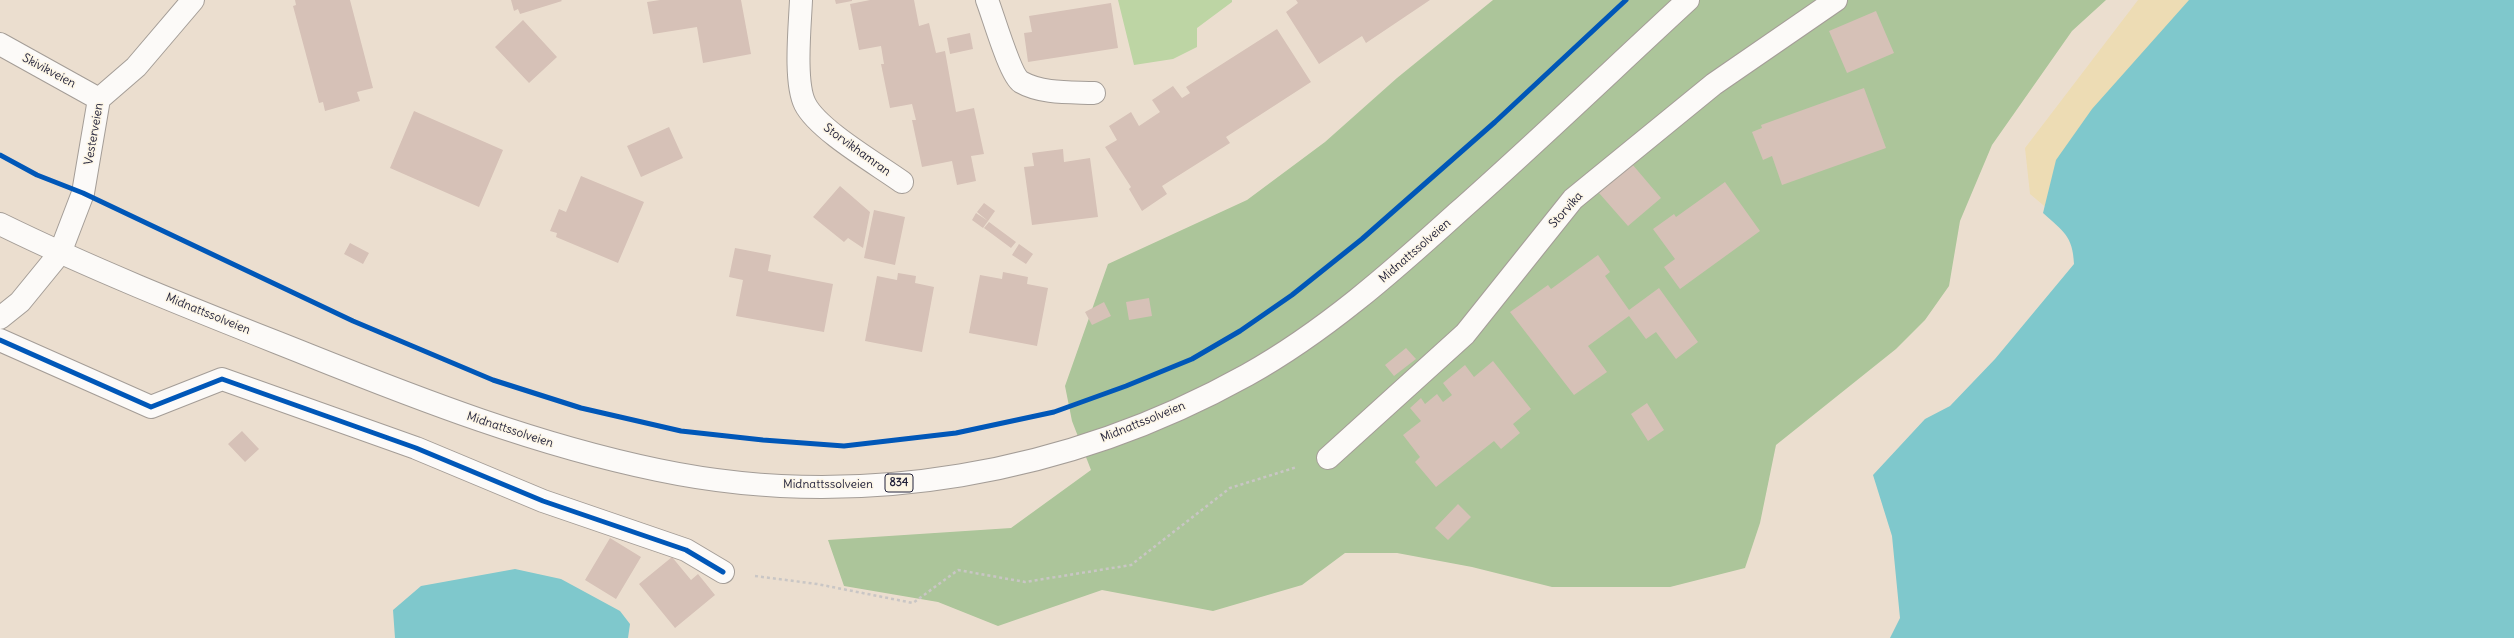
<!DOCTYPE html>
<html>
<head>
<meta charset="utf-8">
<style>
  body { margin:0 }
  canvas { display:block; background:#ebdecf }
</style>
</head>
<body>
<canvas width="2514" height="638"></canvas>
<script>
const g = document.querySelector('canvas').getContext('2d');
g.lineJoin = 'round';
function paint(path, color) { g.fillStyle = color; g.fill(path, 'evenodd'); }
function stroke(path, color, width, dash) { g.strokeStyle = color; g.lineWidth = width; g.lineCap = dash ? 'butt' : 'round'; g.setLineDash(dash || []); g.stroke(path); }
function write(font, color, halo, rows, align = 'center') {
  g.font = font + ' Delius,sans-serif'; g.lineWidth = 3; g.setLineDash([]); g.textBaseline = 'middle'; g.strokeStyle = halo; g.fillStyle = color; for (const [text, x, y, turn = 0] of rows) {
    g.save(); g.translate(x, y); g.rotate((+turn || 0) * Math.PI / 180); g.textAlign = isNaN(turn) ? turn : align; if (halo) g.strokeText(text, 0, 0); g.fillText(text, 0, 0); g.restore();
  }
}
const green = new Path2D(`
  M1118 0H1232V2L1197 28V47L1173 59 1134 65Z`);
const forest = new Path2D(`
  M1493 0H2106L2072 31 1992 145 1960 221 1949 286 1925 320 1896 349 1776 445 1760 523 1745 568 1670 587H1552L1472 567 1397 553H1345L1302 585 1213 611 1102 590 998 626 938 602 844 586 828 540 1011 528 1091 470 1072 421 1065 386 1108 264 1247 200 1325 142 1397 78Z`);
const sand = new Path2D(`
  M2138 0H2462L2093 247 2030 194 2025 148Z`);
const water = new Path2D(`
  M2189 0H2514V638H1890L1900 618 1892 536 1873 475 1925 419 1950 406 1995 359 2074 264C2073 236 2063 231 2043 213L2056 160 2092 109Z
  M515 569 561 579 620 611 630 624 628 638H395L393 610 421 586Z`);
const building = new Path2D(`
  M295 0H350L373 88 357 92 360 101 325 111 323 102 319 103 293 6 296 5Z
  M511 0H561L562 1 520 14 518 9 514 11Z
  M660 0H741L751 54 703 63 697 27 653 34 647 2Z
  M835 0H852V1L836 4Z
  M870 0H914L919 26 929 23 936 53 945 51 956 112 974 108 984 154 971 156 976 181 957 185 952 161 922 167 912 120H916L912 104 890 108 881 64H884L881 46 859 50 850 4Z
  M1296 0H1430L1366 43 1362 36 1319 64 1286 12 1298 3Z
  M1111 3 1118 48 1028 62 1024 33 1032 32 1029 16Z
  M1876 11 1894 53 1847 73 1829 31Z
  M523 20 557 57 529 83 495 47Z
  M1277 29 1311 82 1226 137 1230 143 1162 186 1167 194 1142 211 1129 189 1131 187 1105 147 1117 140 1109 126 1131 112 1139 126 1160 112 1152 100 1173 86 1182 98 1190 93 1186 87Z
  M970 33 973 49 950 54 947 38Z
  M1864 88 1886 148 1782 185 1772 156 1763 160 1752 132 1762 128 1761 125Z
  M414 111 503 150 479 207 390 168Z
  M669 127 683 158 641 177 627 146Z
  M1063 149 1064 162 1090 158 1098 217 1032 225 1024 167 1034 166 1032 153Z
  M1632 164 1661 198 1628 226 1599 193Z
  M581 176 644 202 618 263 556 237 557 233 550 231 559 209 566 212Z
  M1725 182 1760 231 1680 289 1664 267 1675 259 1653 229 1674 214 1676 217Z
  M840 186 870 212 863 248 848 238 844 242 813 217Z
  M984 203 995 211 988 221 977 212Z
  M874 210 905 217 895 265 864 258Z
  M976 213 988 221 983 228 972 220Z
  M989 222 1016 242 1011 248 984 228Z
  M350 243 369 253 363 264 344 254Z
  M1019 244 1033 254 1026 264 1012 255Z
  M735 248 771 255 768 271 833 284 824 332 736 316 743 280 729 277Z
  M1598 255 1610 272 1605 276 1629 310 1659 288 1698 342 1676 359 1656 332 1646 339 1629 316 1588 346 1607 372 1574 395 1510 312 1548 285 1551 289Z
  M1003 272 1028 277 1027 284 1048 288 1037 346 969 333 980 275 1002 279Z
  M898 273 916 276 915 283 934 287 922 352 865 341 877 276 897 280Z
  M1149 298 1152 316 1129 320 1126 302Z
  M1104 302 1111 316 1092 325 1085 312Z
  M1406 348 1416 359 1394 376 1385 365Z
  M1493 361 1531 409 1513 424 1520 433 1501 449 1494 441 1436 487 1415 462 1420 457 1403 435 1421 421 1410 408 1421 398 1425 404 1437 394 1443 402 1452 395 1443 383 1465 365 1474 377Z
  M1647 403 1664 430 1648 441 1631 414Z
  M242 431 259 449 245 462 228 444Z
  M1458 504 1471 517 1448 540 1435 528Z
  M610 538 641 557 616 599 585 580Z
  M672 557 691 580 698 574 715 595 675 628 639 584Z`);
const path = new Path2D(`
  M755 576 817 584 913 603 958 570 1025 582 1131 565 1230 488 1297 467`);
const service = new Path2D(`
  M0 318 20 302 60 253`);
const minor = new Path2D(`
  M801 0C800 25 794 82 805 104 818 130 877 164 902 182
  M987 0C993 15 1010 75 1021 82 1042 94 1071 92 1094 93
  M0 44 99 99
  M60 253 83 193 99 99 136 67 193 0
  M0 340 151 407 222 379 416 448 543 501 686 550 723 572
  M1328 458 1465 334 1573 199 1714 84 1836 0`);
const primary = new Path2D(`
  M0 224C100 273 203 313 306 354 421 400 537 445 658 470 858 512 1069 474 1247 375 1324 332 1392 272 1457 213 1535 144 1611 71 1688 0`);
const cycleway = new Path2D(`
  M0 155 37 175 83 193 353 321 493 380 581 408 681 431 763 440 844 446 956 433 1054 412 1126 386 1192 359 1240 331 1292 295 1362 239 1495 122 1626 0
  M0 340 151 407 222 379 416 448 543 501 686 550 723 572`);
const shields = [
  [899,483,28]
];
const shieldNames = [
  ["834",899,483]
];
const streetNames = [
  ["Skivikveien",49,71,28],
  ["Vesterveien",94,134,-80],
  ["Storvikhamran",857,150,36],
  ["Storvika",1566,210,-48],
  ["Midnattssolveien",1415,251,-41],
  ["Midnattssolveien",208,314,22],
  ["Midnattssolveien",1143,422,-22],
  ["Midnattssolveien",510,430,18],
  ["Midnattssolveien",828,485]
];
paint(green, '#bdd5a4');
paint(forest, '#acc59a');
paint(sand, '#eddcb4');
paint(water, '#7fc8cc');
paint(building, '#d6c1b7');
stroke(service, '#a49d97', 24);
stroke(minor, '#a49d97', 24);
stroke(primary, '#a49d97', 24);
stroke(path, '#c9c6c5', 2.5, [3, 3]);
stroke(service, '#fcfaf8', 22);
stroke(minor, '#fcfaf8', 22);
stroke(primary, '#fcfaf8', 22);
stroke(cycleway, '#0057b8', 5);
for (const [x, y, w] of shields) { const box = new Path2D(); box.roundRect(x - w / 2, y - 9, w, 18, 3); g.fillStyle = '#fcf5e5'; g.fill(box); stroke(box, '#22223b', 1); }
write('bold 11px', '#22223b', null, shieldNames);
write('12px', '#22223b', '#fcf5e5', streetNames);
</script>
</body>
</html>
